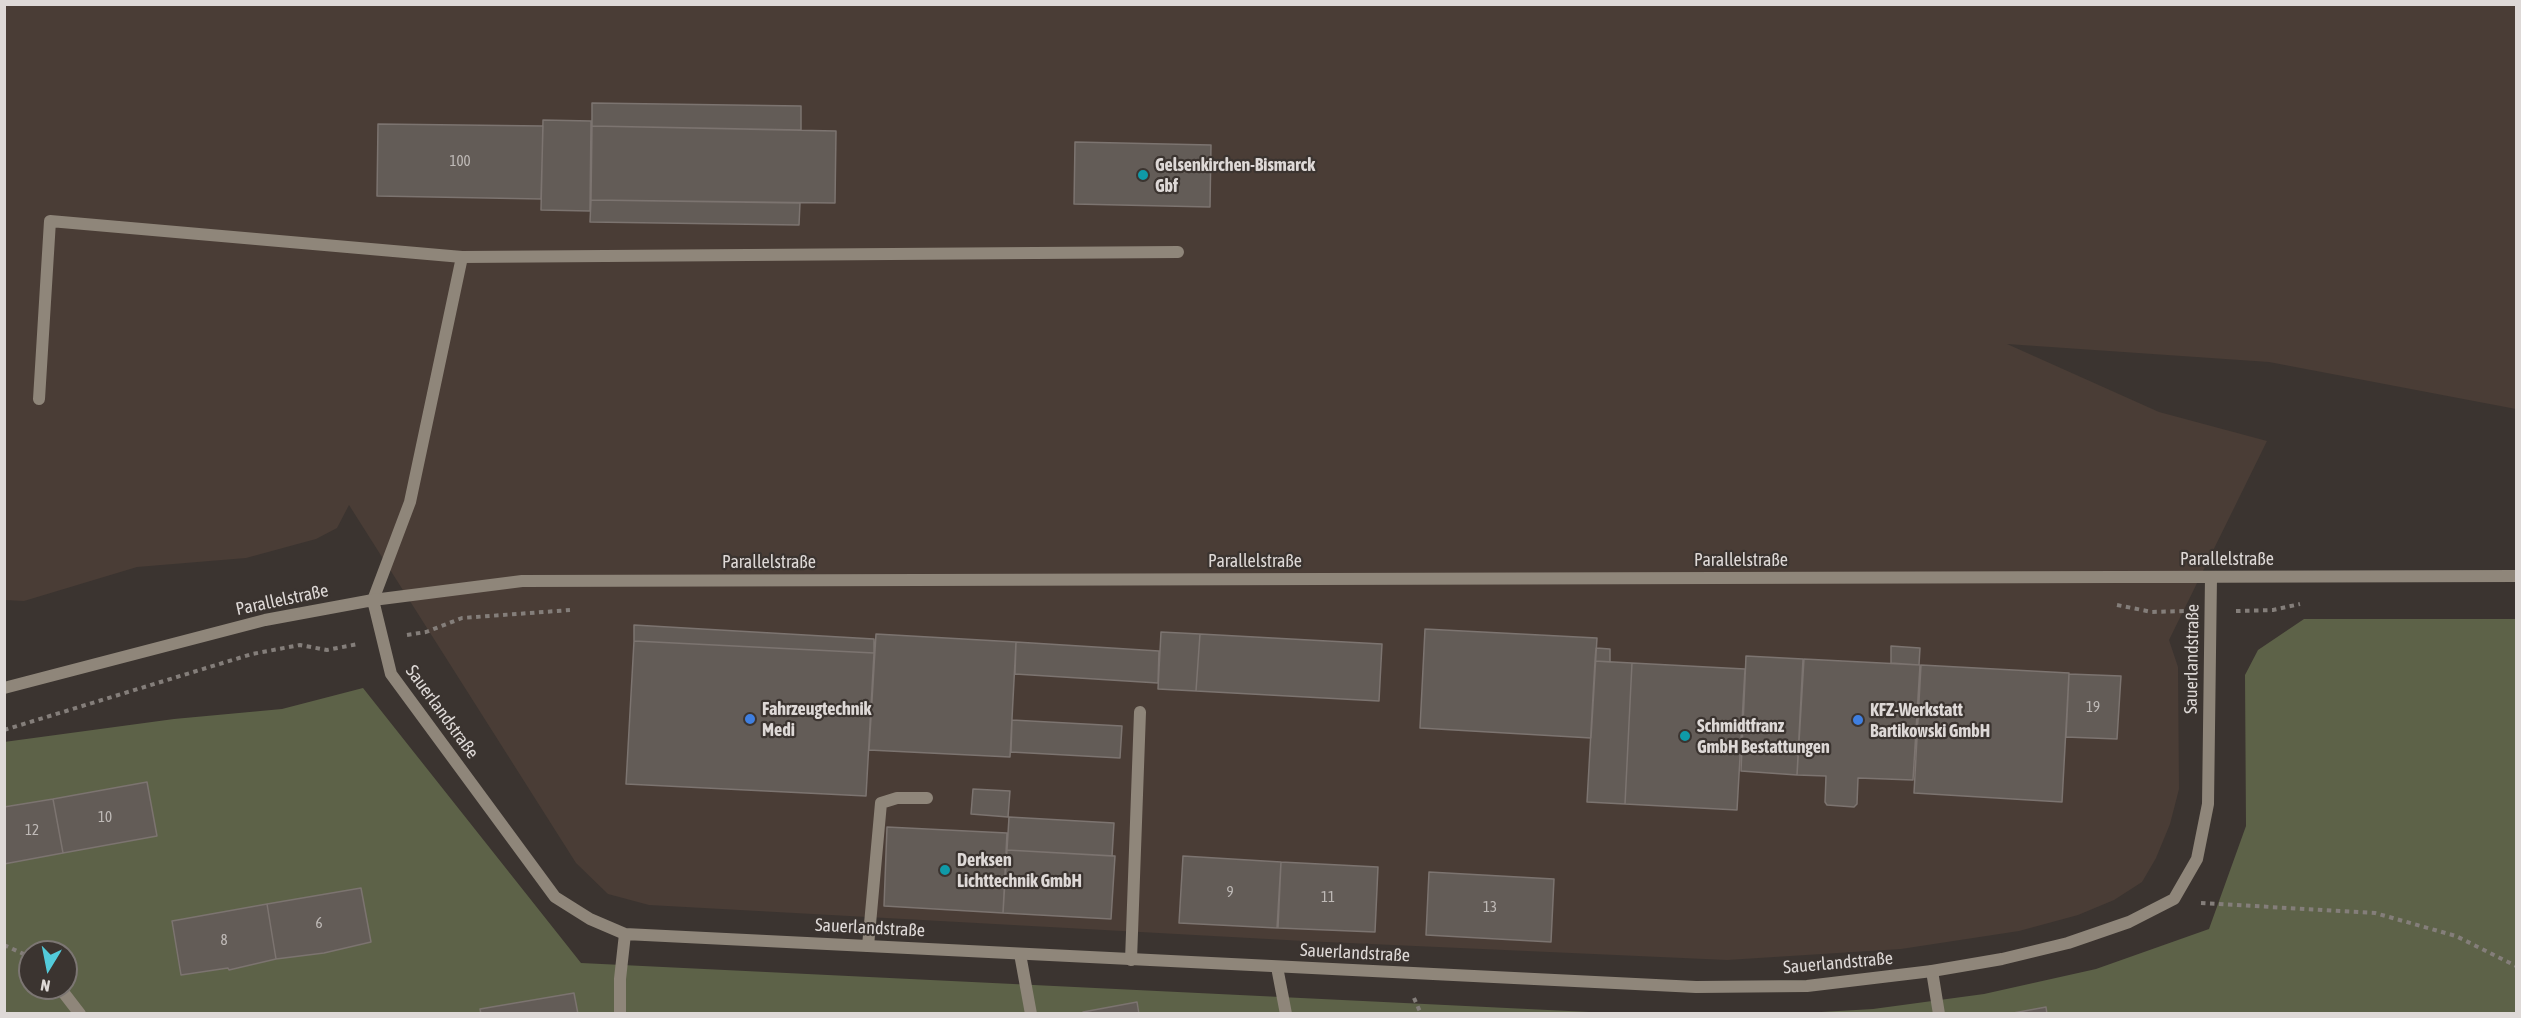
<!DOCTYPE html>
<html>
<head>
<meta charset="utf-8">
<style>
  body { margin:0 }
  #map { position:relative; width:2521px; height:1018px; overflow:hidden; background:#3b3430; font-family:"Asap Condensed",sans-serif }
  canvas { display:block }
  .frame { position:absolute; inset:0; border:6px solid #ded9d7; pointer-events:none }
  .north { position:absolute; left:18px; top:940px; width:60px; height:60px; box-sizing:border-box; background:#3b3430; border:2px solid #7c7673; border-radius:50%; rotate:190deg; font-size:16px; font-weight:700; line-height:24px; text-align:center; color:#ded9d7 }
  .north::after { content:''; display:block; margin:auto; width:21px; height:27px; background:#53cbda; clip-path:polygon(50% 0,100% 100%,50% 72%,0 100%) }
</style>
</head>
<body>
<div id="map">
<canvas width="2521" height="1018"></canvas>
<div class="frame"></div>
<div class="north">N</div>
</div>
<script>
const g = document.querySelector('canvas').getContext('2d');
g.lineJoin = 'round';
function paint(path, color) { g.fillStyle = color; g.fill(path, 'evenodd'); }
function stroke(path, color, width, dash) { g.strokeStyle = color; g.lineWidth = width; g.lineCap = dash ? 'butt' : 'round'; g.setLineDash(dash || []); g.stroke(path); }
function write(font, color, halo, rows, align = 'center') {
  g.font = font + ' "Asap Condensed",sans-serif'; g.lineWidth = 4.5; g.setLineDash([]); g.textBaseline = 'middle'; g.strokeStyle = halo; g.fillStyle = color; for (const [text, x, y, turn = 0] of rows) {
    g.save(); g.translate(x, y); g.rotate((+turn || 0) * Math.PI / 180); g.textAlign = isNaN(turn) ? turn : align; if (halo) g.strokeText(text, 0, 0); g.fillText(text, 0, 0); g.restore();
  }
}
const built = new Path2D(`
  M5 5H2516V409L2269 362 2007 344 2159 412 2267 441 2169 640 2178 667 2179 789 2170 824 2156 858 2142 882 2114 900 2078 915 2019 931 1901 949 1727 960 1304 941 649 905 608 894 576 863 349 505 337 528 316 539 246 558 137 567 24 601 5 600Z`);
const green = new Path2D(`
  M2304 619H2516V1013L1787 1014 1873 1009 1984 994 2096 969 2209 929 2246 826 2245 675 2258 650Z
  M363 688 581 963 1610 1013H5L4 742 174 719 282 709ZM30 952H66V988H30Z`);
const building = new Path2D(`
  M592 103 801 106V130L592 126Z
  M543 120 591 121 590 211 541 210Z
  M378 124 543 126 541 199 377 196Z
  M592 126 836 131 835 203 591 200Z
  M1075 142 1211 145 1210 207 1074 204Z
  M591 200 800 203 799 225 590 222Z
  M634 625 874 639V653L634 641Z
  M1425 629 1597 638 1591 738 1420 728Z
  M1161 632 1200 634 1196 691 1158 689Z
  M876 634 1016 642 1010 757 869 750Z
  M1200 634 1382 644 1379 701 1196 691Z
  M634 641 874 653 866 796 626 784Z
  M1016 642 1159 651 1158 683 1015 674Z
  M1891 646 1920 648 1919 665 1891 663Z
  M1596 648 1610 649V662L1595 661Z
  M1746 656 1803 659 1797 775 1741 771Z
  M1804 659 1920 665 1913 780 1858 778 1857 804 1854 807 1827 805 1825 802 1826 776 1797 775Z
  M1595 661 1632 663 1625 804 1587 802Z
  M1632 663 1745 669 1737 810 1625 804Z
  M1921 665 2069 673 2062 802 1914 793Z
  M2069 674 2121 676 2117 739 2066 737Z
  M1012 720 1122 726 1120 758 1011 752Z
  M147 782 157 836 63 853 53 799Z
  M973 789 1010 791 1008 817 971 814Z
  M53 799 63 853 4 864V807Z
  M1009 817 1114 823 1112 856 1007 850Z
  M887 827 1007 833 1003 913 884 906Z
  M1007 850 1115 856 1111 919 1003 913Z
  M1183 856 1281 862 1277 928 1179 923Z
  M1281 862 1378 867 1375 932 1278 928Z
  M1429 872 1554 879 1551 942 1426 935Z
  M361 888 371 942 324 953 276 959 267 904Z
  M267 904 276 959 229 970 228 968 181 975 172 921Z
  M574 993 578 1014H481L480 1009Z
  M1137 1002 1139 1014H1083V1012Z
  M2046 1007 2047 1014H2008Z`);
const path = new Path2D(`
  M2117 605 2152 612 2187 611
  M2236 611 2273 610 2300 604
  M407 635 426 632 462 618 570 610
  M4 730 252 654 300 645 327 650 358 644
  M2201 903 2375 913 2456 936 2516 966
  M4 945 30 957
  M1414 998 1421 1014`);
const lane = new Path2D(`
  M39 399 50 221 462 257
  M373 600 410 502 462 257 1178 252
  M868 946 881 803 897 798H927
  M1020 954 1031 1014
  M1131 960 1140 712
  M1277 967 1286 1014
  M1932 971 1939 1014`);
const street = new Path2D(`
  M373 600 391 674 555 897 590 919 625 934 1696 987 1807 986 1932 971 2002 959 2068 943 2129 922 2174 899 2197 859 2208 804 2211 577
  M4 688 265 620 373 600 522 581 2516 576
  M60 988 80 1014
  M620 1014V979L625 934`);
const markers = [
  [1143,175,6,"#0f9aa8"],
  [750,719,6,"#3f7fe0"],
  [1858,720,6,"#3f7fe0"],
  [1685,736,6,"#0f9aa8"],
  [945,870,6,"#0f9aa8"]
];
const numberNames = [
  ["100",460,161],
  ["19",2093,707],
  ["10",105,817],
  ["12",32,830],
  ["9",1230,892],
  ["11",1328,897],
  ["13",1490,907],
  ["6",319,923],
  ["8",224,940]
];
const poiNames = [
  ["Gelsenkirchen-Bismarck",1155,165],
  ["Gbf",1155,186],
  ["Fahrzeugtechnik",762,709],
  ["Medi",762,730],
  ["KFZ-Werkstatt",1870,710],
  ["Bartikowski GmbH",1870,731],
  ["Schmidtfranz",1697,726],
  ["GmbH Bestattungen",1697,747],
  ["Derksen",957,860],
  ["Lichttechnik GmbH",957,881]
];
const streetNames = [
  ["Parallelstraße",2227,559],
  ["Parallelstraße",1741,560],
  ["Parallelstraße",1255,561],
  ["Parallelstraße",769,562],
  ["Parallelstraße",282,600,-12],
  ["Sauerlandstraße",2192,659,-89],
  ["Sauerlandstraße",442,712,54],
  ["Sauerlandstraße",870,928,3],
  ["Sauerlandstraße",1355,953,3],
  ["Sauerlandstraße",1838,963,-5]
];
paint(built, '#4a3d36');
paint(green, '#5d6248');
paint(building, '#635c57');
stroke(building, '#7c7470', 1.5);
stroke(path, '#847e7a', 4, [4.5, 4.5]);
stroke(lane, '#8f867a', 12);
stroke(street, '#8f867a', 12);
for (const [x, y, r, color] of markers) { const dot = new Path2D(); dot.arc(x, y, r, 0, 2 * Math.PI); g.fillStyle = color; g.fill(dot); stroke(dot, '#3b3430', 2); }
write('15px', '#bfbab7', null, numberNames);
write('bold 18px', '#ded9d7', '#3b3430', poiNames, 'left');
write('18px', '#ded9d7', '#3b3430', streetNames);
</script>
</body>
</html>
